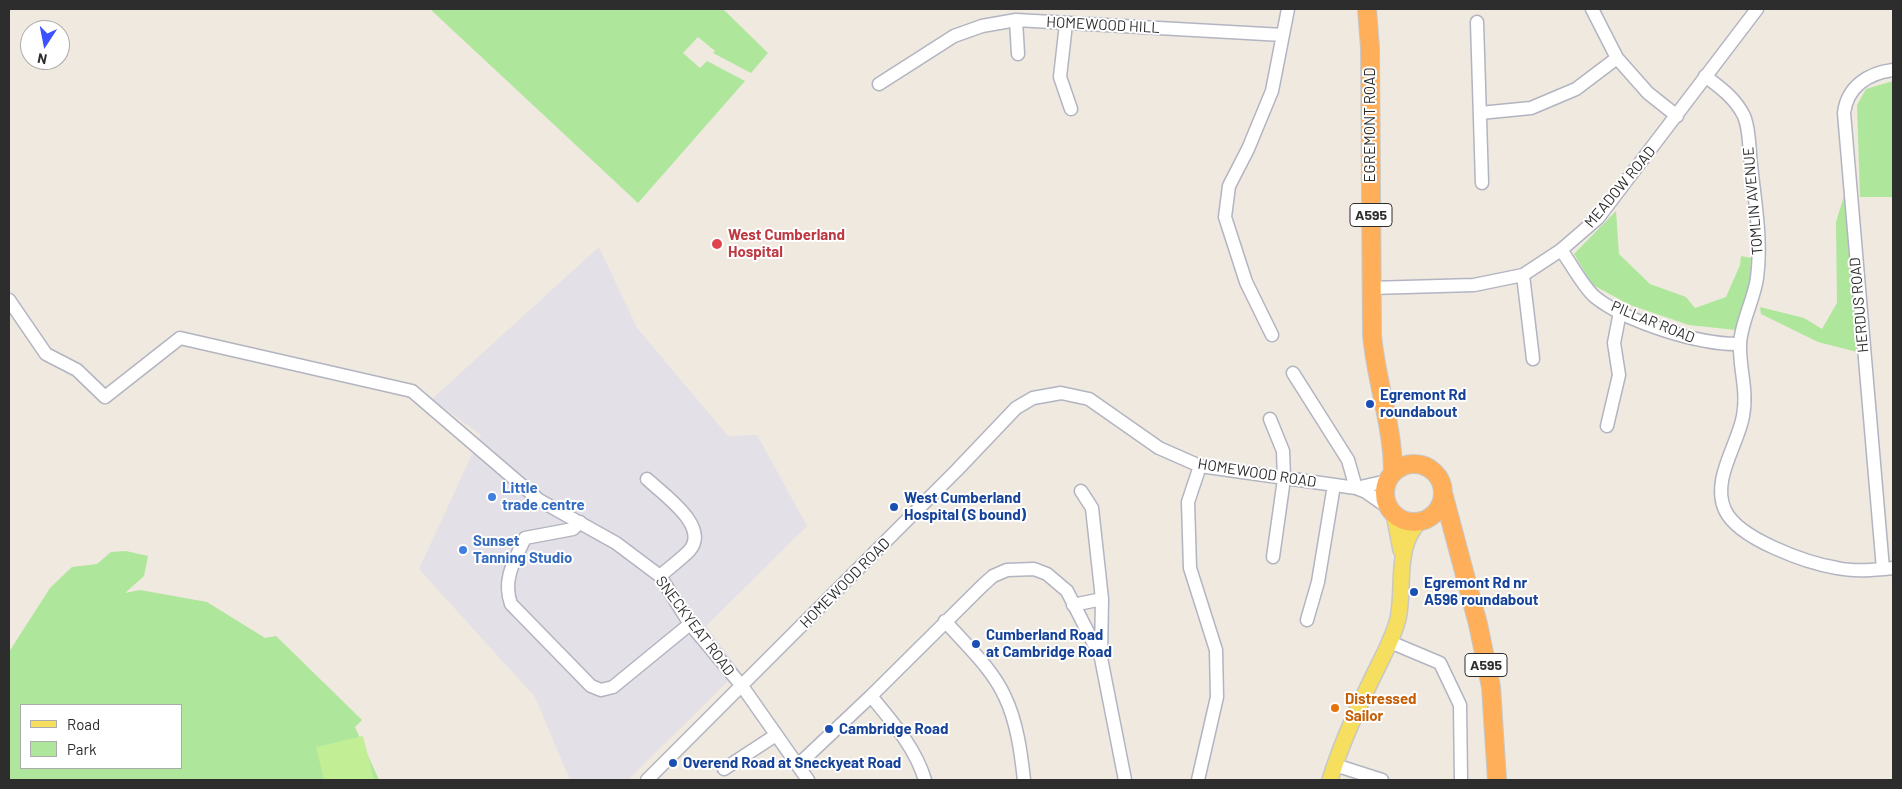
<!DOCTYPE html>
<html>
<head>
<meta charset="utf-8">
<style>
  body { margin:0 }
  #map { position:relative; width:1902px; height:789px; overflow:hidden; background:#efe9df; font-family:Barlow,sans-serif }
  canvas { display:block }
  .frame { position:absolute; inset:0; border:10px solid #2d2d2d; pointer-events:none }
  .legend { position:absolute; left:20px; top:704px; width:162px; height:65px; box-sizing:border-box; background:#fff; border:1px solid #ababab; margin:0; padding:6px 9px; list-style:none; font-size:15px; color:#2d2d2d }
  .legend li { display:flex; align-items:center; gap:10px; height:25px }
  .legend b { width:25px; border:1px solid #ababab }
  .north { position:absolute; left:20px; top:20px; width:50px; height:50px; box-sizing:border-box; background:#fff; border:1px solid #ababab; border-radius:50%; rotate:191deg; font-size:14px; font-weight:700; line-height:20px; text-align:center; color:#2d2d2d }
  .north::after { content:''; display:block; margin:auto; width:18px; height:22px; background:#3c51ff; clip-path:polygon(50% 0,100% 100%,50% 72%,0 100%) }
</style>
</head>
<body>
<div id="map">
<canvas width="1902" height="789"></canvas>
<div class="frame"></div>
<ul class="legend">
<li><b style="height:6px;background:#f6de5e"></b>Road</li>
<li><b style="height:14px;background:#aee69b"></b>Park</li>
</ul>
<div class="north">N</div>
</div>
<script>
const g = document.querySelector('canvas').getContext('2d');
g.lineJoin = 'round';
function paint(path, color) { g.fillStyle = color; g.fill(path, 'evenodd'); }
function stroke(path, color, width, dash) { g.strokeStyle = color; g.lineWidth = width; g.lineCap = dash ? 'butt' : 'round'; g.setLineDash(dash || []); g.stroke(path); }
function write(font, color, halo, rows, align = 'center') {
  g.font = font + ' Barlow,sans-serif'; g.lineWidth = 4; g.setLineDash([]); g.textBaseline = 'middle'; g.strokeStyle = halo; g.fillStyle = color; for (const [text, x, y, turn = 0] of rows) {
    g.save(); g.translate(x, y); g.rotate((+turn || 0) * Math.PI / 180); g.textAlign = isNaN(turn) ? turn : align; if (halo) g.strokeText(text, 0, 0); g.fillText(text, 0, 0); g.restore();
  }
}
const industrial = new Path2D(`
  M599 247 637 328 728 436 757 435 807 526 706 626 739 670 628 780H570L535 697 419 569 481 435 432 399Z`);
const green = new Path2D(`
  M430 9H723L768 53 751 73 713 53 715 51 698 37 683 53 700 68 707 61 745 81 638 203Z
  M1893 81V197H1860L1857 105 1866 89Z
  M1846 189 1857 352 1818 342 1761 314 1760 307 1804 318 1822 329 1837 303 1836 222Z
  M1616 211 1619 254 1650 284 1686 297 1695 308 1726 297 1740 265 1741 256 1751 258 1750 284 1736 330 1689 325 1630 305 1593 285 1574 254Z
  M126 551 148 556 144 576 125 593 140 590 207 602 265 638 276 636 362 720 355 727 379 780H9V652L50 588 72 567 97 564 111 552ZM21 705H181V768H21Z`);
const pitch = new Path2D(`
  M363 736 374 780H324L316 747Z`);
const minor = new Path2D(`
  M1592 9 1617 58 1648 93 1677 116
  M1016 20 1018 54
  M1477 22 1482 183
  M1066 24 1060 77 1071 109
  M1705 76C1721 88 1735 98 1744 116 1750 130 1749 150 1751 165 1755 203 1762 240 1757 278 1754 300 1741 322 1740 344 1739 368 1748 390 1743 416 1738 445 1711 480 1725 510 1738 539 1807 563 1837 568 1855 572 1874 570 1893 568
  M879 84 954 36 982 26 1016 20 1283 35
  M1480 113 1531 108 1576 89 1617 58
  M1561 250C1571 263 1583 287 1595 297 1626 322 1700 345 1740 344
  M1523 275 1533 359
  M1371 288 1474 285 1523 275 1561 250 1598 218 1757 9
  M9 300 46 354 77 370 105 397 180 338 412 391 539 500 616 543 660 576 690 624 742 686 808 780
  M1272 335 1246 282 1225 217 1229 186 1248 149 1272 91 1288 9
  M1293 373 1348 460 1356 488
  M1270 419 1283 451 1284 479 1273 557
  M1607 426 1619 375 1614 343 1620 312
  M647 479C664 495 711 527 689 551 680 560 669 568 660 576
  M1356 488 1387 481
  M1081 491 1092 508 1102 599 1101 655
  M580 522 573 529 525 538C515 560 502 579 511 604L591 686 601 690 613 687 690 624
  M1883 569 1844 113C1847 87 1868 73 1893 70
  M1073 605 1102 599
  M1307 620 1318 582 1334 485
  M945 621C966 645 992 668 1005 697 1017 722 1021 753 1024 780
  M1390 642 1440 663 1460 705 1461 780
  M871 696C893 723 915 747 925 780
  M798 765 871 696 983 585 993 576 1007 570 1034 569 1047 574 1067 591 1101 658 1125 780
  M1335 765 1382 780
  M724 769 776 735
  M647 780 957 470 1016 408 1033 398 1061 393 1089 399 1159 448 1200 466 1356 488 1366 492 1389 508
  M1198 780 1217 697 1216 650 1190 568 1188 502 1200 466`);
const major = new Path2D(`
  M1394 514 1401 550
  M1330 780C1340 747 1354 716 1369 685 1379 663 1392 642 1398 619 1405 586 1394 547 1420 521`);
const highway = new Path2D(`
  M1367 9 1370 48 1372 335C1376 381 1393 426 1393 472
  M1385 493a29 29 0 1 1 58 0a29 29 0 1 1-58 0Z
  M1443 493 1478 624 1491 687 1497 780`);
const markers = [
  [717,244,6,"#e0444e"],
  [1370,404,5,"#1a4fb4"],
  [492,497,5,"#3f7fe0"],
  [894,507,5,"#1a4fb4"],
  [463,550,5,"#3f7fe0"],
  [1414,592,5,"#1a4fb4"],
  [976,644,5,"#1a4fb4"],
  [1335,708,5,"#e8710a"],
  [829,729,5,"#1a4fb4"],
  [673,763,5,"#1a4fb4"]
];
const shields = [
  [1371,215,42],
  [1486,665,42]
];
const shieldNames = [
  ["A595",1371,215],
  ["A595",1486,665]
];
const streetNames = [
  ["HOMEWOOD HILL",1103,25,3],
  ["EGREMONT ROAD",1370,125,-90],
  ["MEADOW ROAD",1620,187,-50],
  ["TOMLIN AVENUE",1753,201,-95],
  ["HERDUS ROAD",1859,305,-95],
  ["PILLAR ROAD",1653,322,22],
  ["HOMEWOOD ROAD",1257,473,9],
  ["HOMEWOOD ROAD",845,583,-45],
  ["SNECKYEAT ROAD",695,626,53]
];
const healthNames = [
  ["West Cumberland",728,235],
  ["Hospital",728,252]
];
const transitNames = [
  ["Egremont Rd",1380,395],
  ["roundabout",1380,412],
  ["West Cumberland",904,498],
  ["Hospital (S bound)",904,515],
  ["Egremont Rd nr",1424,583],
  ["A596 roundabout",1424,600],
  ["Cumberland Road",986,635],
  ["at Cambridge Road",986,652],
  ["Cambridge Road",839,729],
  ["Overend Road at Sneckyeat Road",683,763]
];
const shopNames = [
  ["Little",502,488],
  ["trade centre",502,505],
  ["Sunset",473,541],
  ["Tanning Studio",473,558]
];
const foodNames = [
  ["Distressed",1345,699],
  ["Sailor",1345,716]
];
paint(industrial, '#e3e0e7');
paint(green, '#aee69b');
paint(pitch, '#c2ee96');
stroke(minor, '#b3b4c1', 15);
stroke(major, '#c8c8c8', 18);
stroke(highway, '#c8c8c8', 20);
stroke(minor, '#fff', 12);
stroke(major, '#f6de5e', 15);
stroke(highway, '#ffaf5a', 18);
for (const [x, y, r, color] of markers) { const dot = new Path2D(); dot.arc(x, y, r, 0, 2 * Math.PI); g.fillStyle = color; g.fill(dot); stroke(dot, '#fff', 2); }
for (const [x, y, w] of shields) { const box = new Path2D(); box.roundRect(x - w / 2, y - 11.5, w, 23, 4); g.fillStyle = '#fff'; g.fill(box); stroke(box, '#2d2d2d', 1); }
write('bold 14px', '#2d2d2d', null, shieldNames);
write('15px', '#2d2d2d', '#fff', streetNames);
write('bold 15px', '#be3a42', '#fff', healthNames, 'left');
write('bold 15px', '#164399', '#fff', transitNames, 'left');
write('bold 15px', '#366cbe', '#fff', shopNames, 'left');
write('bold 15px', '#c56008', '#fff', foodNames, 'left');
</script>
</body>
</html>
